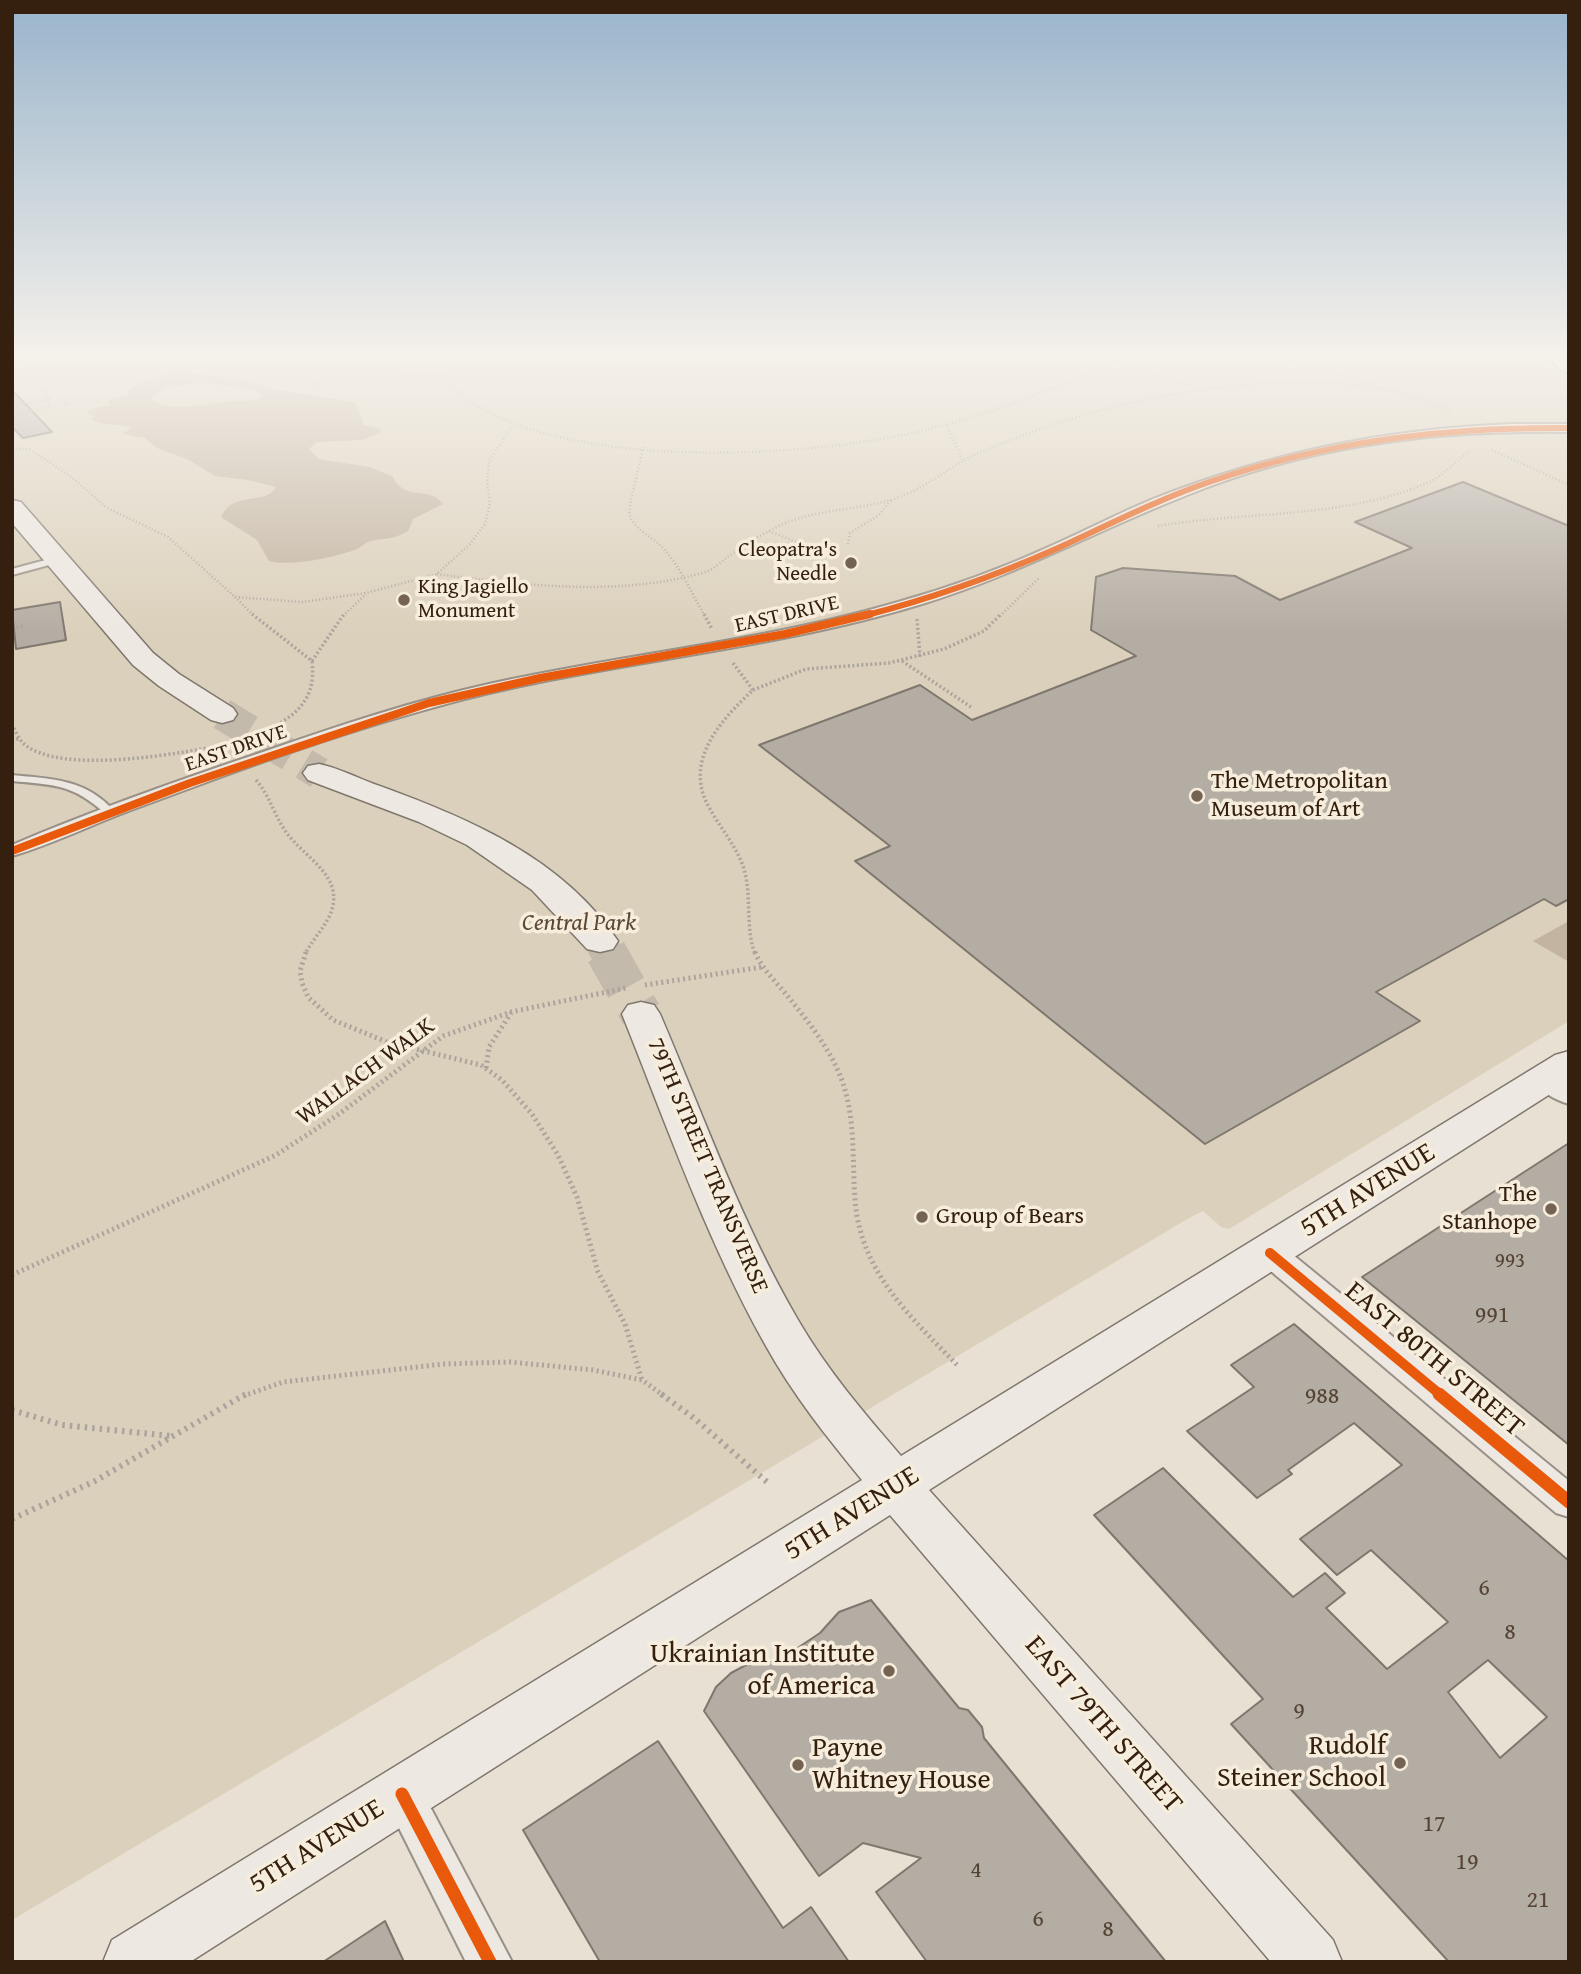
<!DOCTYPE html>
<html>
<head>
<meta charset="utf-8">
<style>
  body { margin:0 }
  #map { position:relative; width:1581px; height:1974px; overflow:hidden; background:#e8e0d2; font-family:"Gentium Book Plus",serif }
  canvas { display:block }
  .frame { position:absolute; inset:0; border:14px solid #35200f; pointer-events:none }
</style>
</head>
<body>
<div id="map">
<canvas width="1581" height="1974"></canvas>
<div class="frame"></div>
</div>
<script>
const g = document.querySelector('canvas').getContext('2d');
g.lineJoin = 'round';
function paint(path, color) { g.fillStyle = color; g.fill(path, 'evenodd'); }
function stroke(path, color, width, dash) { g.strokeStyle = color; g.lineWidth = width; g.lineCap = dash ? 'butt' : 'round'; g.setLineDash(dash || []); g.stroke(path); }
function write(font, color, halo, rows, align = 'center') {
  g.font = font + ' "Gentium Book Plus",serif'; g.lineWidth = 7; g.setLineDash([]); g.textBaseline = 'middle'; g.strokeStyle = halo; g.fillStyle = color; for (const [text, x, y, turn = 0] of rows) {
    g.save(); g.translate(x, y); g.rotate((+turn || 0) * Math.PI / 180); g.textAlign = isNaN(turn) ? turn : align; if (halo) g.strokeText(text, 0, 0); g.fillText(text, 0, 0); g.restore();
  }
}
const green = new Path2D(`
  M12 357H1569V1021L1229 1229 1221 1227 1203 1211 1189 1218 12 1920Z`);
const water = new Path2D(`
  M173 372 242 378 278 390 355 402 364 425 379 428 381 432 362 440 317 442 309 449 319 459 369 467 392 476C407 504 428 484 443 504L413 519 408 531C396 539 385 538 371 541 365 542 362 547 357 549 336 557 292 567 269 561L257 540 221 517C233 490 266 506 276 487L248 480 215 476 189 460 157 448 145 438 123 434 132 427 99 423 91 419 96 416 85 413 92 409 111 405 108 403 110 399 127 396 128 390 157 376ZM200 382 254 390 263 395C254 403 242 400 231 401 211 403 167 414 150 398L165 388Z
  M1569 921V962L1533 941Z`);
const building = new Path2D(`
  M12 390 52 432 23 438 12 427Z
  M1463 482 1569 526V899L1556 906 1544 899 1376 992 1420 1021 1205 1144 855 861 890 846 759 745 920 685 972 720 1136 656 1091 630 1096 577 1123 568 1235 576 1280 600 1412 548 1355 522Z
  M60 602 66 640 16 649 12 610Z
  M1569 1143V1445L1362 1277Z
  M1294 1324 1569 1561V1962H1449L1231 1724 1263 1699 1094 1515 1163 1468 1293 1597 1325 1573 1345 1593 1326 1608 1387 1669 1448 1622 1371 1550 1337 1575 1300 1539 1402 1465 1354 1423 1288 1470 1292 1474 1257 1498 1187 1431 1254 1387 1231 1365ZM1488 1660 1547 1717 1500 1758 1448 1692Z
  M871 1600 959 1708 968 1710 982 1727 984 1738 1166 1962H927L876 1892 921 1858 863 1843 819 1876 704 1711 716 1687 731 1673 746 1665 778 1661 820 1633 839 1612Z
  M658 1741 783 1928 811 1907 849 1962H600L523 1830Z
  M385 1921 404 1962H323Z`);
const secondaryTunnelFar1 = new Path2D(`
  M222 714 319 773
  M600 941 607 954`);
const secondaryTunnel = new Path2D(`
  M606 952 641 1014`);
const pathFar3 = new Path2D(`
  M37 357 40 369 38 384 49 399
  M449 357C444 388 463 399 488 412 586 463 767 458 875 440 960 426 1043 396 1120 357
  M1277 357 1370 383
  M12 362 36 357
  M1100 369 1151 374 1194 387
  M311 387 325 379 447 374
  M64 404 71 403
  M21 414 50 407
  M12 416 21 414 15 407 49 399
  M18 424 30 437
  M946 424 963 461
  M643 447C641 461 627 508 630 516 635 530 652 537 661 546 680 565 691 593 705 616
  M12 449H29L69 475 107 508 168 537 235 597 303 602 366 593 437 574 470 544 485 524 490 503 487 483 489 461 513 425
  M1492 450 1569 485
  M1158 526C1247 511 1343 519 1427 483 1444 476 1455 461 1470 451
  M769 531 816 550
  M848 544 850 533 879 515 891 500
  M437 574C523 585 616 597 702 573 714 570 723 560 733 553 750 541 769 530 788 522 825 508 866 510 902 496 930 485 953 464 981 452 1084 409 1189 383 1301 383 1354 383 1403 387 1451 412
  M235 597 254 616
  M343 616 366 594
  M1000 616 1039 578`);
const pathFar2 = new Path2D(`
  M252 614 312 661C317 705 291 718 256 736
  M704 614 712 629
  M917 619 920 657
  M12 628 24 626
  M312 661 344 614
  M902 661 971 707
  M733 663 753 690C720 721 682 762 710 809 721 829 737 847 744 869 752 897 745 927 755 954
  M753 690 806 669 889 663 944 649 984 631 1001 614
  M12 724C15 730 18 738 23 743 59 777 188 752 234 743
  M12 741 20 738
  M256 780C270 796 274 815 286 832 305 859 348 877 329 917 322 930 312 941 305 954`);
const pathFar1 = new Path2D(`
  M306 952 300 971 302 983 308 997 333 1020 387 1042 481 1065 502 1080 532 1114 558 1155 577 1197 598 1272 625 1324 642 1380
  M755 952C762 969 775 981 786 994 807 1020 829 1047 841 1078 856 1117 852 1159 855 1199 860 1272 910 1316 958 1366
  M645 985 762 967
  M486 1068 489 1047 511 1013
  M12 1275 276 1155 339 1114 443 1036 511 1012 626 988
  M243 1396 283 1382 444 1364 510 1362 593 1370 642 1380 664 1396`);
const path = new Path2D(`
  M661 1394 694 1418 767 1482
  M12 1410 62 1425 173 1436
  M12 1519 95 1481 246 1394`);
const service = new Path2D(`
  M57 557 60 558V562L12 575V569Z
  M12 775C53 779 86 779 115 812L114 814H106C72 784 56 785 12 781Z`);
const pedestrian = new Path2D(`
  M1513 424H1569V432C1445 430 1325 443 1208 487 1111 523 1021 574 922 604 763 653 595 662 435 707 333 735 233 772 134 809 93 824 53 844 12 856V845C94 810 179 780 263 752 338 726 412 701 489 684 625 654 765 641 898 602 951 587 1003 568 1053 545 1087 530 1119 513 1153 499 1273 452 1385 429 1513 424Z`);
const minor = new Path2D(`
  M1546 1069 1569 1081V1104C1555 1100 1539 1091 1532 1079L1536 1072Z
  M1270 1241 1281 1245 1569 1481V1517L1556 1513 1259 1261 1254 1253 1259 1245Z
  M402 1774 416 1780 512 1962H466L382 1794 388 1780Z`);
const secondary = new Path2D(`
  M1549 357H1569V373L1562 371Z
  M12 500 21 502 153 653 179 674 233 708 237 714 233 720 222 723 211 720 159 686 133 665 12 523Z
  M319 764C338 768 356 777 374 784 466 817 562 857 618 941L613 949 600 952 587 949 532 890 467 845 419 822 308 780 303 773 308 766Z
  M641 1002 654 1005 660 1014C704 1117 742 1224 798 1320 827 1370 864 1413 901 1456L1555 1055 1569 1051V1082L929 1490 1333 1940 1342 1962H1271L890 1515 190 1962H103L112 1940 862 1480C827 1437 793 1395 766 1346 707 1241 667 1126 622 1014L628 1005Z`);
const cyclewayFar3 = new Path2D(`
  M863 616C930 599 995 576 1058 548 1108 525 1157 500 1209 482 1327 441 1445 427 1569 428`);
const cyclewayFar2 = new Path2D(`
  M12 851 190 783 429 703 540 678 785 634 870 614`);
const cyclewayFar1 = new Path2D(`
  M1270 1253 1442 1396`);
const cycleway = new Path2D(`
  M1439 1394 1569 1502
  M402 1794 490 1962`);
const markers = [
  [851,563,7,"#746353"],
  [404,600,7,"#746353"],
  [1197,796,7,"#746353"],
  [1551,1209,7,"#746353"],
  [922,1217,7,"#746353"],
  [889,1671,7,"#746353"],
  [1400,1763,7,"#746353"],
  [798,1765,7,"#746353"]
];
const farPoinames = [
  ["Cleopatra's",837,551],
  ["Needle",837,575],
  ["King Jagiello",418,588,"left"],
  ["Monument",418,612,"left"]
];
const farStreetnames = [
  ["EAST DRIVE",787,615,-13],
  ["EAST DRIVE",236,749,-19]
];
const numberNames = [
  ["993",1510,1262]
];
const poiNames = [
  ["The Metropolitan",1211,782],
  ["Museum of Art",1211,810],
  ["The",1537,1195,"right"],
  ["Stanhope",1537,1223,"right"],
  ["Group of Bears",936,1217]
];
const parkNames = [
  ["Central Park",579,924]
];
const streetNames = [
  ["WALLACH WALK",366,1072,-36],
  ["79TH STREET TRANSVERSE",707,1166,67]
];
const nearNumbernames = [
  ["991",1492,1316],
  ["988",1322,1397],
  ["6",1484,1589],
  ["8",1510,1633],
  ["9",1299,1712],
  ["17",1434,1825],
  ["19",1467,1863],
  ["4",976,1871],
  ["21",1538,1901],
  ["6",1038,1920],
  ["8",1108,1930]
];
const nearStreetnames = [
  ["5TH AVENUE",1368,1191,-32],
  ["EAST 80TH STREET",1434,1360,40],
  ["5TH AVENUE",852,1514,-32],
  ["EAST 79TH STREET",1103,1725,49],
  ["5TH AVENUE",317,1847,-32]
];
const nearPoinames = [
  ["Ukrainian Institute",875,1655],
  ["of America",875,1687],
  ["Rudolf",1386,1747],
  ["Steiner School",1386,1779],
  ["Payne",812,1749,"left"],
  ["Whitney House",812,1781,"left"]
];
paint(green, '#dbd0bb');
paint(water, '#c2b4a0');
paint(building, '#b4ada3');
stroke(building, '#7f776d', 2);
stroke(secondaryTunnelFar1, '#c4baab', 32, [32, 16]);
stroke(secondaryTunnel, '#c4baab', 41, [41, 20]);
stroke(service, '#999187', 4);
stroke(pedestrian, '#999187', 4);
stroke(minor, '#999187', 4);
stroke(secondary, '#7f776d', 3);
stroke(pathFar3, '#aaa49d', 2.5, [1, 2.5]);
stroke(pathFar2, '#aaa49d', 3.5, [2, 2.5]);
stroke(pathFar1, '#aaa49d', 5, [2, 3.5]);
stroke(path, '#aaa49d', 6, [2.5, 5]);
paint(service, '#ede8e1');
paint(pedestrian, '#ede8e1');
paint(minor, '#ede8e1');
paint(secondary, '#ede8e1');
stroke(cyclewayFar3, '#e8590c', 6);
stroke(cyclewayFar2, '#e8590c', 8);
stroke(cyclewayFar1, '#e8590c', 10);
stroke(cycleway, '#e8590c', 13);
const sky = g.createLinearGradient(0, 0, 0, 634);
sky.addColorStop(0, '#99b4cb');
sky.addColorStop(0.56, '#f5f1eb');
sky.addColorStop(1, '#f5f1eb00');
g.fillStyle = sky;
g.fillRect(0, 0, 1581, 634);
for (const [x, y, r, color] of markers) { const dot = new Path2D(); dot.arc(x, y, r, 0, 2 * Math.PI); g.fillStyle = color; g.fill(dot); stroke(dot, '#f6eddc', 2.5); }
write('21px', '#35200f', '#f6eddc', farPoinames, 'right');
write('21px', '#35200f', '#f6eddc', farStreetnames);
write('21px', '#554334', null, numberNames);
write('24px', '#35200f', '#f6eddc', poiNames, 'left');
write('italic 24px', '#5c4836', '#f6eddc', parkNames);
write('24px', '#35200f', '#f6eddc', streetNames);
write('24px', '#554334', null, nearNumbernames);
write('28px', '#35200f', '#f6eddc', nearStreetnames);
write('28px', '#35200f', '#f6eddc', nearPoinames, 'right');
</script>
</body>
</html>
